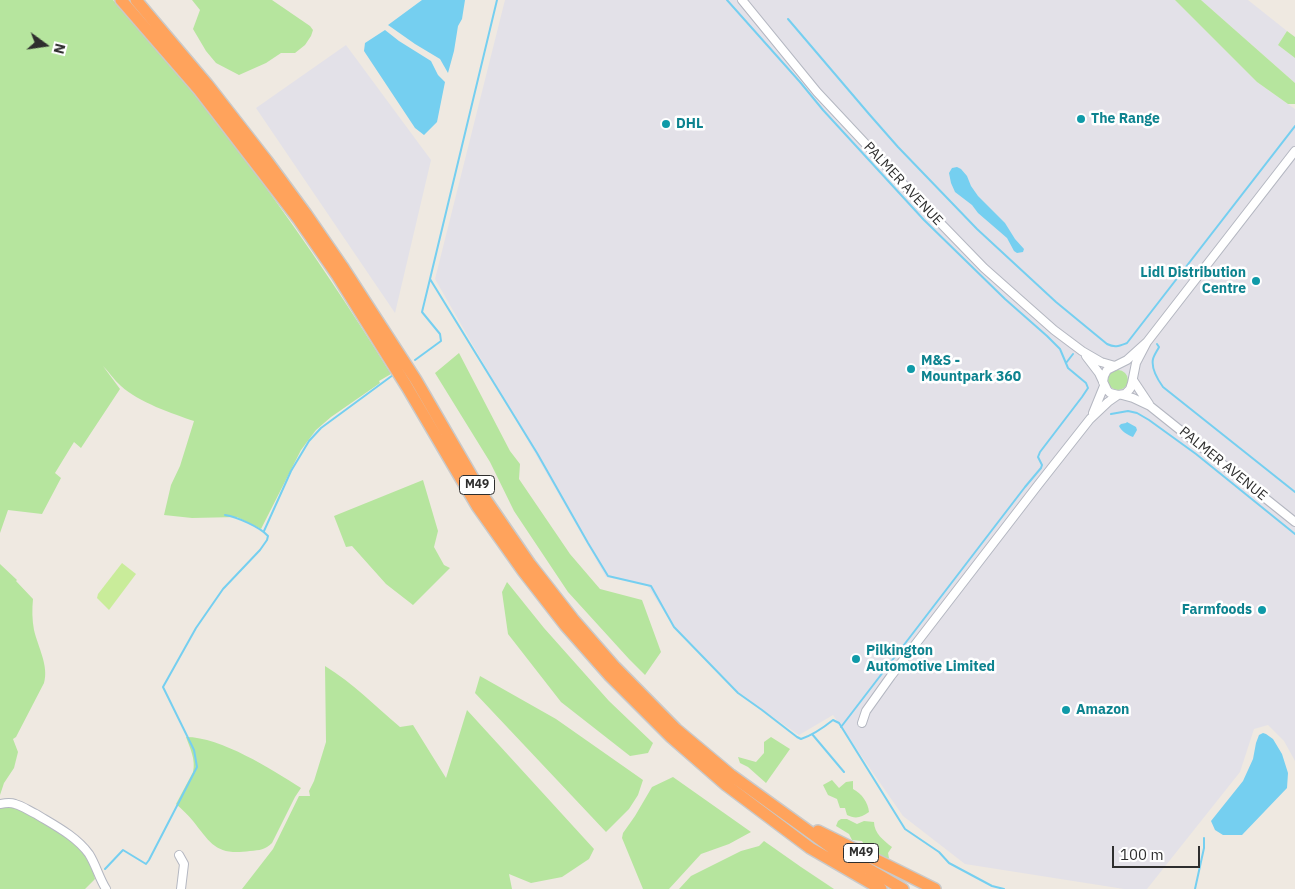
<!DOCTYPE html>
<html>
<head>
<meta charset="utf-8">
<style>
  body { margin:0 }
  #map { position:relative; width:1295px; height:889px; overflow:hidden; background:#efe9e1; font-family:"IBM Plex Sans",sans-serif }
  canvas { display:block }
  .north { position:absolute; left:20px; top:20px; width:50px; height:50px; -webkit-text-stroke:4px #fff; paint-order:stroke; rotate:104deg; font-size:14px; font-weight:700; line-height:20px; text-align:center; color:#2e2e2e }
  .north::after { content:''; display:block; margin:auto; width:18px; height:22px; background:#2e2e2e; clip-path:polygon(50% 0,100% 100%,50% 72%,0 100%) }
  .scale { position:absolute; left:1112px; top:846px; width:88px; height:22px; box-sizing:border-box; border:2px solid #2e2e2e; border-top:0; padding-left:6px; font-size:15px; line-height:18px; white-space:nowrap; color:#2e2e2e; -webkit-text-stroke:4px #fff; paint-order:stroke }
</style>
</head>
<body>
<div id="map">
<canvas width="1295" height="889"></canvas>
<div class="north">N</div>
<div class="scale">100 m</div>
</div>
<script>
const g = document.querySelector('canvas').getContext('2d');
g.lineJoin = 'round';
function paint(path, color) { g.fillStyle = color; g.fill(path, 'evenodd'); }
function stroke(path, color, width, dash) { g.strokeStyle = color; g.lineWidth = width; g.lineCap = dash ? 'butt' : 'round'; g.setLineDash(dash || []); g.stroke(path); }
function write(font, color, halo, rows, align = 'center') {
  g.font = font + ' "IBM Plex Sans",sans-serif'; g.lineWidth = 5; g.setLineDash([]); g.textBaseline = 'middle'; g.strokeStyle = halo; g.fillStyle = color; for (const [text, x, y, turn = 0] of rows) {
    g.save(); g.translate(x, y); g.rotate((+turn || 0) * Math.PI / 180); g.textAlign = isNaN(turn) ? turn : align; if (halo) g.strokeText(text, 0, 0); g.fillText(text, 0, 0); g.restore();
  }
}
const industrial = new Path2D(`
  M505 0H1175L1257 82 1295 109V761L1284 741 1268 725 1254 729 1240 772 1147 889H1124L965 864 903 816 833 715 799 735 738 693 674 627 647 585 606 577 435 279Z
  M1201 0H1248L1287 31 1278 45 1295 58V83Z
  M346 45 431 160 395 313 256 108Z`);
const green = new Path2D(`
  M0 0H113C218 114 309 242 391 374L379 381 380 383 331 417 316 430 301 450 261 529 237 517 192 518 164 515 171 485 180 466 194 421C173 414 138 402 121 386 114 380 109 372 103 366L120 389 81 448 74 442 55 473 61 478 42 514 8 510 0 533Z
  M192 0H272L310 26 313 30 311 36 305 45 295 53H281L266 63 239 75 216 63 206 51 193 29 200 10Z
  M1175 0H1201L1295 83V104H1288L1257 82Z
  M1287 31 1295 37V58L1278 45Z
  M459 353 510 451 520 464 519 479 570 554 600 589 642 600 661 652 645 675 629 659 568 592 514 511 490 462 435 373Z
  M1108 380a10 10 0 1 1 20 0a10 10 0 1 1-20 0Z
  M423 480 438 531 434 547 444 565 450 568 413 605 386 584 352 546 346 547 334 516Z
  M0 564 17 580 16 581 33 599C32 609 32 620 34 630 38 647 49 666 44 683L16 737 13 739 18 752 14 768 4 783 0 795Z
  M507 582 544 628 609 701 653 743 648 753 630 756 561 702 508 634 502 592Z
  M325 666C353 683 375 706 400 727L413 725 446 778 467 710 594 849 589 859 562 877 531 883 509 874 512 889H242L273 849 299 796H310L309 791 314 781 326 742Z
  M480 676 556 719 643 780 638 795 629 809 606 832 475 693Z
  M186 737C221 737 271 769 301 788L295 797 272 843C265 850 260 850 250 851 217 856 211 844 193 821 188 815 182 809 176 804L193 772C196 760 190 748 186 737Z
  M771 737 790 749 766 783 748 767 740 763 738 757 756 762 764 753V742Z
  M673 777 751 832 729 844 701 854 669 889H643L622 838 623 833 635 816 652 787Z
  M832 780 839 788 846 782 853 781V789C862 794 868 802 869 812 861 818 855 819 847 815L845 808H840L837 799 828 795 823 785Z
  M15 807C37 818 73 836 88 857 92 863 93 871 95 879L85 889H0V808Z
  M841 819H847L857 824 864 821 874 822C874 833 884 841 892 847L888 853 889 858H883L868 852 862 841 852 840 849 834 836 826 838 821Z
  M764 841 801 867 834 889H679L691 876 741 851 759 846Z`);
const pitch = new Path2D(`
  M122 563 136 574 109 610 97 598 98 594Z`);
const water = new Path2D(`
  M422 0H465L462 19 458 26 454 51 448 73 440 59 415 44 388 25Z
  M385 30 399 41 431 61 438 75 445 82 437 122 424 135 415 128 364 51 365 43Z
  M957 167 961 169 967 176 971 186 978 196 1005 223 1015 239 1024 249 1023 252 1017 253 1014 251 1007 238 978 213 972 205 955 192 951 183 949 173 952 168Z
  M1127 422 1136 427 1137 430 1133 437C1128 435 1121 431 1119 426L1121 424 1126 423Z
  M1263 733 1266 734 1273 739 1282 754 1288 773 1287 788 1242 835H1223L1215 830 1211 821 1243 781 1253 759 1256 743 1259 735Z`);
const stream = new Path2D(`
  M497 0 430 279 537 453 588 543 608 576 651 586 674 627 738 693 762 710 797 737 801 739C813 735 823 728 833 720L839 723 905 829 939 852 949 863 992 886 1004 889
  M727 0 800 82 823 110 924 220 1005 299 1047 336 1060 349 1068 368 1086 383 1088 388 1082 397 1040 452 1038 457 1042 465 1041 468 1025 487 841 727
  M788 19 869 114 898 147 977 229 1056 302 1107 344C1115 348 1119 346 1127 343L1295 126
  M1157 344 1159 347C1157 351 1154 355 1153 359 1151 368 1158 380 1163 387L1295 492
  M415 360 441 341 440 334 422 312 430 279
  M1066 363 1073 354
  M1111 414 1128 411 1137 413 1149 420 1196 454 1295 534
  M264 531 291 471 309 441 321 428 393 375
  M812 734 844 772
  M105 869 123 850 146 864 149 860 197 767 194 750 163 687 196 628 223 589 260 550 267 540 268 536C260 527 237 517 225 515
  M1195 889 1204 848V838`);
const minor = new Path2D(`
  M742 0 817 92 919 201 984 268 1054 330 1082 351 1101 362 1115 366
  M1086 356 1099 373 1107 390 1110 393 1118 395
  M1133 380 1149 404
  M1103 382 1104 376 1107 370 1127 360 1147 342 1295 151
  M1122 395 1133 398 1150 406 1295 522
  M1093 413 1104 386
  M862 723 866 711 891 676 1038 485 1090 419 1108 402 1118 395 1125 394 1130 389 1132 383 1136 363 1147 342
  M0 804C5 803 10 802 15 804 23 806 29 811 36 814 54 825 76 836 89 854 96 865 99 878 106 889
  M179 855 184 864 181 889`);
const highway = new Path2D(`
  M121 0 199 90 299 220 337 275 407 387 477 506 523 571 565 625 610 676 671 737 726 785 810 848 881 889
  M136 0 207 84 267 161 306 214 344 269 416 380 484 497 530 564 573 619 615 667 676 729 731 775 832 848 903 889
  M818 831 935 889`);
const markers = [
  [1081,119,5,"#0f9aa8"],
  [666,124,5,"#0f9aa8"],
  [1256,281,5,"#0f9aa8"],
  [911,369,5,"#0f9aa8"],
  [1262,610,5,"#0f9aa8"],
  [856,659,5,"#0f9aa8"],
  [1066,710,5,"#0f9aa8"]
];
const shields = [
  [477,485,35],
  [861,853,35]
];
const shieldNames = [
  ["M49",477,485],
  ["M49",861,853]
];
const cultureNames = [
  ["The Range",1091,119],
  ["DHL",676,124],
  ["Lidl Distribution",1246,273,"right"],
  ["Centre",1246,289,"right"],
  ["M&S -",921,361],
  ["Mountpark 360",921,377],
  ["Farmfoods",1252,610,"right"],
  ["Pilkington",866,651],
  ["Automotive Limited",866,667],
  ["Amazon",1076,710]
];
const streetNames = [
  ["PALMER AVENUE",903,184,47],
  ["PALMER AVENUE",1223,464,39]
];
paint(industrial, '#e3e1e8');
paint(green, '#b6e59e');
paint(pitch, '#c9ec9a');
paint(water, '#75cff0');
stroke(stream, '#75cff0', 2);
stroke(minor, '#b4b7c1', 10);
stroke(highway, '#c9c9c9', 14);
stroke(minor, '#fff', 8);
stroke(highway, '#ffa35c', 11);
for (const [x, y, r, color] of markers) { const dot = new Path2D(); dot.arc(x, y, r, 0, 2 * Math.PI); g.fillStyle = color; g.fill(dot); stroke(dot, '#fff', 2); }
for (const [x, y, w] of shields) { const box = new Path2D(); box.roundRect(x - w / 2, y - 9.5, w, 19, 4); g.fillStyle = '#fff'; g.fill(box); stroke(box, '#2e2e2e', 1); }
write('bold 12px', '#2e2e2e', null, shieldNames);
write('bold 14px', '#0d838f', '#fff', cultureNames, 'left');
write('14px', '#2e2e2e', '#fff', streetNames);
</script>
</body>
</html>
